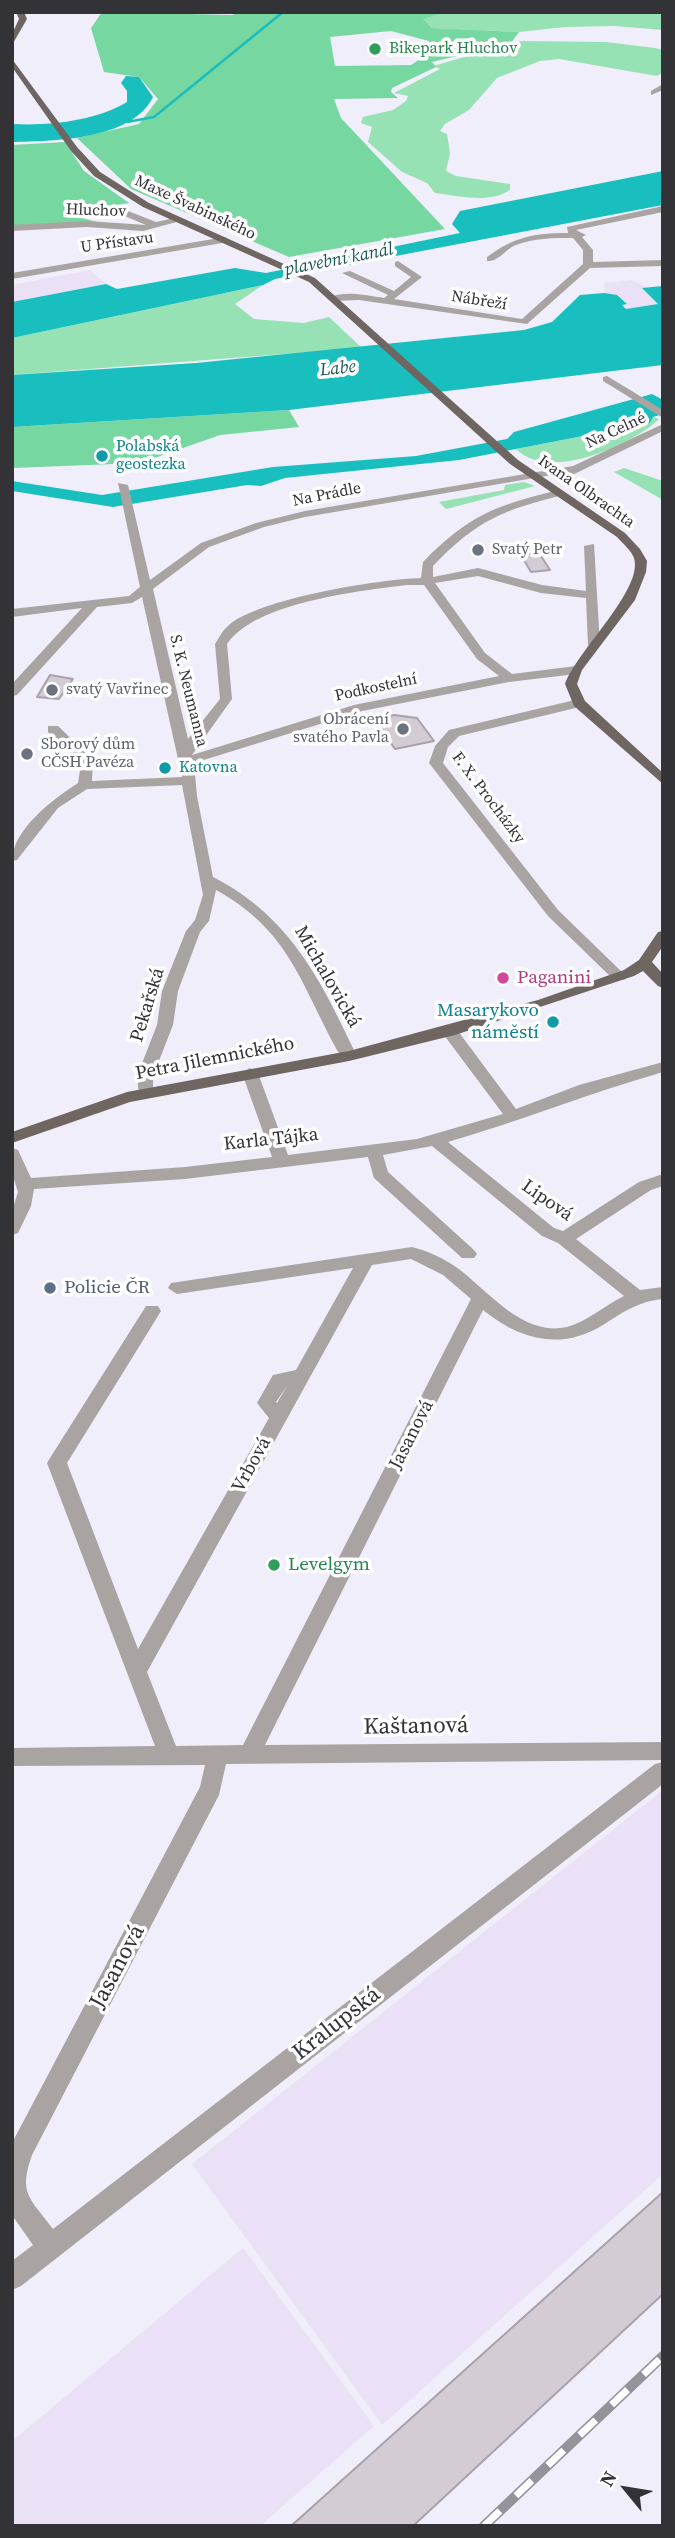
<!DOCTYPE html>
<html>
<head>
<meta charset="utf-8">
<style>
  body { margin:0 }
  #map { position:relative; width:675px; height:2538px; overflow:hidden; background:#efeefa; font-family:"Source Serif 4",serif }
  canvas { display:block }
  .frame { position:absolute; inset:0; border:14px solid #333237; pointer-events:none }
  .north { position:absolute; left:591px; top:2454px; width:70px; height:70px; -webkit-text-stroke:5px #fff; paint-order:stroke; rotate:300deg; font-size:19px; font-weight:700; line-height:28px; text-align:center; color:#333237 }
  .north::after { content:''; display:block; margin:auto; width:24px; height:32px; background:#333237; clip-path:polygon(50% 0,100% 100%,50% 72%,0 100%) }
</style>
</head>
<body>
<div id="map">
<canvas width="675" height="2538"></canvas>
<div class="frame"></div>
<div class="north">N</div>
</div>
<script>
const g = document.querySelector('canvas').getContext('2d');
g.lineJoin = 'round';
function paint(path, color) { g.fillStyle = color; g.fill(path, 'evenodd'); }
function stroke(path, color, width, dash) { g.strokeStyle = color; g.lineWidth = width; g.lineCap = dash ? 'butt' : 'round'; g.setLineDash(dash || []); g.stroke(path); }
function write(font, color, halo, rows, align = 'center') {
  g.font = font + ' "Source Serif 4",serif'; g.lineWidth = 7; g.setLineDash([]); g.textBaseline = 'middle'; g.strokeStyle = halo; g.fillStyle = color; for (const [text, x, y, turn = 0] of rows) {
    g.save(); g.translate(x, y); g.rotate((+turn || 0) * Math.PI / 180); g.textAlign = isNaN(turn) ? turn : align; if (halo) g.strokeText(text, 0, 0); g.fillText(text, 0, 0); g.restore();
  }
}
const industrial = new Path2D(`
  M90 270 106 284 12 302V285Z
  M632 280 648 288H644L659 304 626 309 613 296 605 293 604 283Z
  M663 1790V2174L382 2425 192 2164Z
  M243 2248 374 2426 260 2526H12V2441Z`);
const green = new Path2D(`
  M446 12H663V30L615 26 565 27 519 32 432 28 422 19Z
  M521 41 606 42 655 48 663 50V72L657 76 559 59 540 61 497 78 469 110 445 124 440 131 447 134 450 153 446 171 456 176 510 184V190C489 204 459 196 435 193L427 183 402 172 368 142 372 127 361 123 363 117 393 110 406 101 408 96 394 93 440 69 433 66Z
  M263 285 235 304 254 319 304 323 329 317 362 348 12 375V338Z
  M653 417 659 419C631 446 548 482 516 449L650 423Z
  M624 468 663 481V500L614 472Z
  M524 482 535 486 446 509 439 502 504 490 505 485Z`);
const forest = new Path2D(`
  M102 12 232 15 239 12H446L423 19 432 28 519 32 511 43 432 62 436 67 392 88 391 92 398 98 334 99 341 118 445 229 289 257 131 189 77 138 139 124 158 99 139 77 104 72 91 28ZM391 31 429 41 431 52 411 65 335 66 330 37Z
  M65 142 84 171 129 203 68 214 97 222 12 227V145Z
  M289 410 299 427 220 435 140 463 12 468V427Z`);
const water = new Path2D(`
  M126 76 139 77 153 97C132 140 54 141 12 142V124C50 126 95 121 127 102V91L121 83Z
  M663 171V205L275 279 263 285 12 338V302L106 284 117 289 235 268 266 273 460 233 452 224 460 211Z
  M663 286V365L289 410 12 427V375L196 363 524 330 552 322 580 295 604 293 617 295 627 304 622 305 626 309 658 304 642 288Z
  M652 394 663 400V414L653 417 650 423 459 460 285 478 261 486 247 485 113 507 12 491V481L102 495 273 467 416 456 507 439 514 432Z`);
const stream = new Path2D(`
  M127 122 154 117 283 12`);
const building = new Path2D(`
  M539 553 550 570 531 572 521 555Z
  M50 675 73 679 59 699 37 697Z
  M394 715 417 718 434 741 395 749 375 721Z
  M663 2192V2294L413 2526H291Z`);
const minor = new Path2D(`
  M663 84V90L651 95V91Z
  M663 206V212L576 230 586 235 582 237 593 250V262L663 260V266L590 268 527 324 359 300 333 301 328 298C343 290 367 295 384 298L388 295 342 273 350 271 394 291 411 277 395 266V262L398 261 422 277 394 299 522 319 583 264V250L573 238C553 238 534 238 516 245 505 249 499 262 487 261V257C514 237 534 233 568 233L567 227Z
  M123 209 156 222 179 217 184 220 143 231 87 227 12 231V225L87 221 146 225 120 214Z
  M225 237 230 240 228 242 12 279V273Z
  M607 376 663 410V418L603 381V377Z
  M663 424V431L566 478H558V474L305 517 264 527 209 547 153 589 188 739 220 699 215 644C219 638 222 631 228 626 256 599 380 579 421 578L423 562C469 515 496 505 559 490L565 493 563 495C503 510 477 520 433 566V577L478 568 542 585 586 591 584 546 594 544 600 645 594 649 588 645 586 598 541 593 478 576 435 583 485 653 512 674 576 666 582 670 576 674 509 682 362 711 194 763 197 796 213 877C291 917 321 981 357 1056L349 1061 343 1060C302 991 294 933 216 890L209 921 200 932 178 991 173 1025 153 1076V1092L145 1097 139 1096 137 1076 157 1025 162 991 186 931 195 920 203 895 182 785 87 789 58 808 17 860 12 861C12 830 53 799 78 783L81 764 48 732V726H58L93 760 92 781 182 777 142 597 132 603 97 607 17 695 12 696V684L82 608 12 617V609L129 596 140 587 118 483 128 485 150 580 201 543 256 523 305 511 573 466ZM407 585H424L477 659 499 676 354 705 192 755 232 699 227 644C256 602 359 591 407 585Z
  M579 699 584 700V706L459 736 448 747 443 763 558 910 624 974 627 977 624 980H614L548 916 429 763 435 746 449 730Z
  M449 1026 455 1027 516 1109 579 1085 663 1062V1072C590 1093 520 1121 448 1142L554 1228 563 1231 639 1182 663 1174V1186L651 1190 576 1239 640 1290 663 1287V1299C639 1301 623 1312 603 1325 561 1351 520 1340 483 1310L265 1745 663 1742V1760L226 1764 219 1795 32 2155C18 2194 30 2198 53 2229L655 1764 663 1762V1784L21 2286 12 2290V2261L33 2245 12 2215V2143L200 1787 205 1765 12 1766V1748L155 1746 47 1463 50 1458 146 1306H158L161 1311 158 1316 67 1463 138 1649 269 1418 257 1403 273 1375 296 1370 353 1268 177 1294 168 1288 171 1283 412 1247C428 1251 443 1258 456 1267 488 1290 522 1337 567 1327 587 1322 605 1305 624 1296L558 1243 542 1236 432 1146 383 1155 388 1172 474 1250 477 1254 474 1258H462L374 1178 368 1157 185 1179 34 1189 31 1206 18 1233 12 1235V1211L18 1192 12 1173V1148L18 1150 31 1178 185 1167 272 1157 242 1073 250 1068 258 1073 288 1155 417 1139 503 1114 441 1031ZM411 1259 443 1275 471 1299 243 1745 176 1746 147 1672 372 1265ZM287 1386 277 1403 276 1402Z`);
const major = new Path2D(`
  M16 12H24L27 19 12 45V34L19 19Z
  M12 59 77 147 100 172 149 203 315 278 518 460 625 533 640 549 647 561 646 572 635 600 582 670 577 684 585 701 663 773V784L574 706 565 684C576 652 644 589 634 558 631 550 623 544 617 537L510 464 309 282 143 207 94 176 71 151 12 67Z
  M663 931V946L652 962 663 974V988L658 986 643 971 634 976 455 1035 349 1061 130 1102 12 1143V1132L127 1092 349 1051 538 1000 624 970 639 960 658 932Z`);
const rail = new Path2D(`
  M484 2526 663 2356`);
const markers = [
  [375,49,7,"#2e9e5b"],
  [102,456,7,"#0f9aa8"],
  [478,550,7,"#6b7280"],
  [52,690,7,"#6b7280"],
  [403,729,7,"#6b7280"],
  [27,754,7,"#6b7280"],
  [165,768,7,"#0f9aa8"],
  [503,978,7,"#d1479c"],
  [553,1022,7,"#0f9aa8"],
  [50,1288,7,"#5c6f8a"],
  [274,1565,7,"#2e9e5b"]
];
const farLeisurenames = [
  ["Bikepark Hluchov",389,49]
];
const farStreetnames = [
  ["Maxe Švabinského",195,208,25],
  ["Hluchov",96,211,2],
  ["U Přístavu",117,243,-8],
  ["Nábřeží",479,301,9],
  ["Na Celné",616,431,-25],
  ["Ivana Olbrachta",586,492,35],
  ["Na Prádle",327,495,-11],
  ["Podkostelní",376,688,-12],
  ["S. K. Neumanna",188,691,76],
  ["F. X. Procházky",488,798,53]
];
const farCulturenames = [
  ["Polabská",116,447],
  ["geostezka",116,465],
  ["Katovna",179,768]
];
const farWorshipnames = [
  ["Svatý Petr",492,550],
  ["svatý Vavřinec",66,690],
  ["Obrácení",389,720,"right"],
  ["svatého Pavla",389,738,"right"],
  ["Sborový dům",41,745],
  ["CČSH Pavéza",41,763]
];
const farWaternames = [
  ["plavební kanál",339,260,-11],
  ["Labe",338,369,-6]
];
const streetNames = [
  ["Michalovická",327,977,60],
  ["Pekařská",148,1005,-73],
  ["Petra Jilemnického",215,1059,-11],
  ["Karla Tájka",271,1140,-6],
  ["Lipová",547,1201,35],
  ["Jasanová",412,1435,-63],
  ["Vrbová",252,1465,-61]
];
const hotelNames = [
  ["Paganini",517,978]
];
const cultureNames = [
  ["Masarykovo",539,1011],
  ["náměstí",539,1033]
];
const serviceNames = [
  ["Policie ČR",64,1288]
];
const leisureNames = [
  ["Levelgym",288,1565]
];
const nearStreetnames = [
  ["Kaštanová",416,1727,-1],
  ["Jasanová",118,1967,-62],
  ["Kralupská",337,2024,-38]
];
paint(industrial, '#ebe1f6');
paint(green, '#97e2b5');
paint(forest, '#77d7a1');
paint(water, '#19bebf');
stroke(stream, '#19bebf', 2.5);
paint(building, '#d3ccd5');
stroke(building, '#aaa2ab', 2);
paint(minor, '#a9a4a2');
paint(major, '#6f6662');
stroke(rail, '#94939b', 10);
stroke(rail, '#fff', 7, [22]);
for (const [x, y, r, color] of markers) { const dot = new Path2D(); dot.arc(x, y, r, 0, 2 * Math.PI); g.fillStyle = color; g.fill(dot); stroke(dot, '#fff', 2.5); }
write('16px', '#27864d', '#fff', farLeisurenames, 'left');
write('16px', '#333237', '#fff', farStreetnames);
write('16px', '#0d838f', '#fff', farCulturenames, 'left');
write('16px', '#5b616d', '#fff', farWorshipnames, 'left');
write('italic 18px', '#1b5757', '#fff', farWaternames);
write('19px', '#333237', '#fff', streetNames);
write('19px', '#b23c85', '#fff', hotelNames, 'left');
write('19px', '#0d838f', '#fff', cultureNames, 'right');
write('19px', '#4e5e75', '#fff', serviceNames, 'left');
write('19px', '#27864d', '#fff', leisureNames, 'left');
write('23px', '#333237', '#fff', nearStreetnames);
</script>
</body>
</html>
